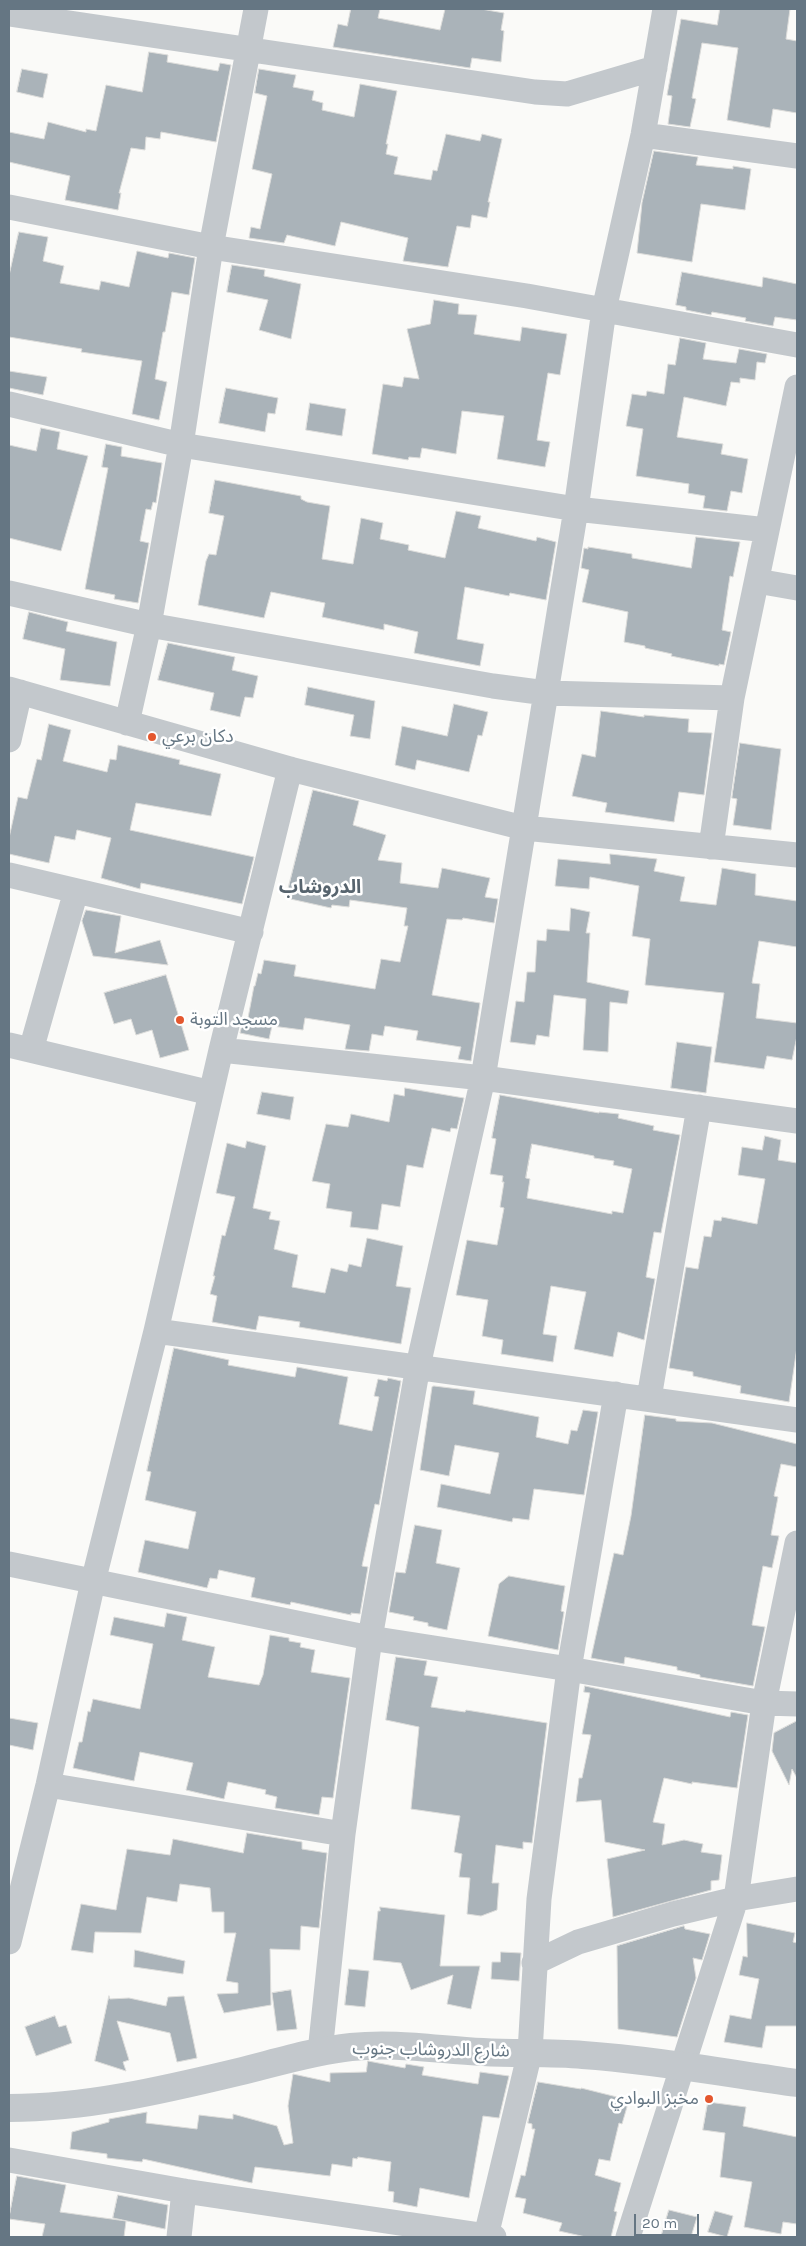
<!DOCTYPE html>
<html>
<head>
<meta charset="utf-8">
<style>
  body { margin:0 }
  #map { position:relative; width:806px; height:2246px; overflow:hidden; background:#fafaf8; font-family:Karla,sans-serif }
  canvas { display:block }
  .frame { position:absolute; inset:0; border:10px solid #657683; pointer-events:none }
  .scale { position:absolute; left:634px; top:2214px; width:65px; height:22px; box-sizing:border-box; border:2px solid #657683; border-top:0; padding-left:6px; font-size:15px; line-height:18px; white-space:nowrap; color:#657683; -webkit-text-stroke:4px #fff; paint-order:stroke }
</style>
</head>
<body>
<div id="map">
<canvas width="806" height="2246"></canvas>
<div class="frame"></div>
<div class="scale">20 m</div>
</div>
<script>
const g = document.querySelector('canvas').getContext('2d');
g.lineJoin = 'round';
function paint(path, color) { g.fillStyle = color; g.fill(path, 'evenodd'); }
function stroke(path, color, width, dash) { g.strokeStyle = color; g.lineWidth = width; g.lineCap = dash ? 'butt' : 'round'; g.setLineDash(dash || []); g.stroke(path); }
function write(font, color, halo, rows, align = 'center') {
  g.font = font + ' Karla,"Noto Sans Arabic",sans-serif'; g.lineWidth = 5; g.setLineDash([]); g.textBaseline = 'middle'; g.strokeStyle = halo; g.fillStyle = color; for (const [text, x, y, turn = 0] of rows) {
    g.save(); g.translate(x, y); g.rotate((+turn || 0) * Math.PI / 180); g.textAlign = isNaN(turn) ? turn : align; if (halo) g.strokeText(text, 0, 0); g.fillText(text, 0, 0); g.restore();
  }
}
const building = new Path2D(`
  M351 9H380L378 18 440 30 445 9H481L504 13 501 30 504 31 501 62 472 58 470 68 333 47 338 24 347 26Z
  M720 9H790L786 39 797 41V113L773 109 770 128 727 120 738 48 702 43 692 98 696 99 690 127 668 124 672 96 667 95 681 19 717 25Z
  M149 52 168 55 167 62 218 71 220 63 231 65 216 142 161 132 160 139 146 137 145 150 131 148 119 193H121L118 210 65 200 70 176 9 162V132L44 139 48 122 86 132V129L96 131 106 85 142 92Z
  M22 69 48 74 43 98 17 92Z
  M259 69 296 75 293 87 314 91 312 100 323 103 322 110 354 117 360 84 397 91 386 144H388L386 154 398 157 394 174 431 180 433 170 437 171 446 134 480 141 482 134 502 139 488 202H490L487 218 472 215 470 228 457 226 448 267 403 261 408 238 341 222 335 246 287 235 284 243 249 238 251 227 260 229 272 174 252 169 267 96 255 93Z
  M654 151 698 157 696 165 733 169V166L751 169 745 210 701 204 692 262 637 253 642 203Z
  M19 232 48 237 43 261 64 266 60 283 99 290 101 281 129 287 137 251 168 258 169 253 195 258 189 295 172 292 165 332H163L155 379 167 382 159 420 132 414 142 361 81 352 82 349 9 337V276Z
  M232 265 265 270 264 276 301 284 291 339 259 330 268 300 227 292Z
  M682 272 762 287 763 277 797 284V320L775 317 773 326 745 321 746 318 712 312 711 315 686 310V307L676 305Z
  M434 300 459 304 458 314 477 315 474 334 520 341 522 327 567 334 560 375 548 373 537 440 550 442 545 467 497 459 504 416 462 411 456 454 422 448 420 458 409 457 408 460 372 454 383 384 402 387 404 377 419 379 407 329 430 324Z
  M680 338 706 343 703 359 736 363 739 349 767 354 765 363 757 362 755 380 740 378V383L731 382 726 406 684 397 677 437 723 444 721 454 748 459 742 493 731 491 727 511 703 508 705 496 688 493 689 484 636 476 643 429 626 426 632 394 646 396 647 391 664 394 668 364 675 365Z
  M9 371 47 377 43 395 9 388Z
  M226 388 278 398 275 414 268 413 265 432 219 423Z
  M310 403 346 409 342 436 306 430Z
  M41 428 60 432 57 449 88 456 61 551 9 538V445L36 451Z
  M106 444 122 447 121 456 162 463 156 503 153 502 151 510 146 509 140 541 149 543 138 603 114 599 115 595 85 589 108 468 102 467Z
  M215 480 301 496V499L307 502 330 506 322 559 353 564 361 518 383 523 380 539 409 545 408 550 445 558 456 511 481 516 478 528 536 541 537 537 556 542 546 600 510 593 509 596 465 587 457 639 484 644 480 666 414 653 418 632 384 624V630L322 617 325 603 271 592 264 618 198 605 206 561 209 554 216 555 224 516 209 513Z
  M696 537 740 542 733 577 730 576 722 630 731 632 724 665 719 664V666L671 656 672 654 645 648V646L624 642 628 612 582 602 589 570 581 568 584 548 588 549V547L632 554V558L691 568Z
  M29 612 68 622 66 631 117 642 110 686 60 680 65 649 23 639Z
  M168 643 235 657 232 670 258 676 253 698 245 697 240 717 210 710 214 693 158 680Z
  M308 687 375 701 370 739 350 736 354 715 305 705Z
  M454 704 488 712 482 736 478 735 469 772 417 760 415 770 395 765 402 726 447 736Z
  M601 711 644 717V715L689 719 688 732 712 733 704 795 679 792 674 822 605 812 607 803 572 796 582 754 595 757Z
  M49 724 71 730 63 761 107 772 110 759 116 760 118 745 180 760 179 764 221 774 211 816 136 803 130 830 254 857 242 904 141 883 140 889 101 878 111 838 77 830 75 840 55 836 49 863 9 854V838L18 797 27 799 37 759 41 760Z
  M740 743 781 749 771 830 733 825 737 799 732 798Z
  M313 790 359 801 353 825 386 835 378 860 402 863 400 883 438 888 442 868 490 878 485 897 498 899 494 923 463 918 462 920 447 919 432 995 480 1003 471 1061 458 1059 461 1047 416 1040 418 1031 385 1026 383 1036 372 1034 369 1051 345 1049 350 1025 305 1018 303 1030 272 1026 269 1039 240 1033 244 1017 248 1018 254 986H255L258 973 261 974 264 960 296 965 294 976 375 989 381 959 400 962 408 926H404L407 908 350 900 349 907 332 905 331 908 286 898Z
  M610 854 657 859 654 871 685 877 680 901 716 905 722 868 756 874 755 895 797 901V947L759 941 752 983 760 984 756 1018 797 1023V1036L792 1060 767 1056 764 1069 714 1062 724 993 645 985 650 939 632 936 639 886 590 877 589 889 555 886 558 859 610 864Z
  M571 908 590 912 586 933H590L587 982 629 991 627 1004 610 1002 608 1052 583 1050 586 999 554 995 549 1037 537 1035 535 1045 510 1042 516 1001 524 1002 527 972H535L537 940 546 941 547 929 569 931Z
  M86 910 121 916 115 953 160 940 168 965 93 956 82 921Z
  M166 975 189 1050 160 1058 152 1030 136 1035 131 1019 114 1024 104 993Z
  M677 1042 712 1047 706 1093 671 1088Z
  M405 1088 464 1098 457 1129 451 1128 450 1132 432 1128 423 1168 407 1165 400 1207 382 1204 378 1230 350 1227 352 1212 326 1208 330 1184 312 1181 326 1124 348 1127 351 1114 389 1122 394 1094 404 1096Z
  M262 1092 294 1097 290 1120 257 1114Z
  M500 1095 599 1113V1112L619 1114 618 1118 654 1126 653 1130 680 1135 661 1233 654 1232 646 1277 655 1279 644 1340 618 1332 613 1357 574 1349 586 1292 551 1286 543 1334 557 1336 553 1362 501 1354 503 1340 482 1336 488 1300 456 1295 467 1240 497 1245 504 1208 500 1207 504 1182H502L503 1176 490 1174 496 1139 492 1138ZM532 1144 594 1156V1158L614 1161 613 1165 632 1169 623 1213 612 1211V1214L527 1198 530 1179 526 1178Z
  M765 1136 781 1140 778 1160 797 1163V1347L789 1402 740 1393 741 1386 693 1376V1372L669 1368 686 1267 698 1269 704 1236 711 1237 714 1220 721 1221 722 1217 757 1224 765 1179 738 1175 742 1147 762 1150Z
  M247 1141 266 1146 253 1208 271 1212 269 1219 280 1221 274 1249 298 1255 292 1287 325 1293 331 1268 347 1272 349 1264 361 1267 367 1238 403 1246 396 1286 411 1288 401 1344 299 1327 300 1322 259 1316 256 1330 212 1322 217 1296 210 1294 215 1276H213L222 1235 225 1236 235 1197 216 1193 227 1143 245 1148Z
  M174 1348 229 1360 228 1365 295 1377 297 1367 348 1377 339 1424 372 1431 379 1397 374 1396 378 1379 387 1381 388 1378 401 1381 379 1505 375 1504 362 1566 368 1567 360 1614 351 1613V1615L291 1602 290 1605 251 1597 255 1578 219 1570 217 1579 210 1578 207 1588 138 1572 145 1540 188 1549 196 1512 145 1500 151 1472 147 1471Z
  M434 1386 475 1391 473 1404 539 1417 536 1437 568 1444 571 1430 577 1431 583 1410 598 1412 584 1495 534 1489 529 1520 513 1518 512 1522 437 1507 441 1484 490 1494 499 1453 455 1445 449 1476 420 1470 432 1387Z
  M645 1415 676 1419V1421L712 1423 797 1444V1467L781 1464 774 1496 778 1497 771 1535 779 1536 772 1568 763 1566 752 1625 765 1627 753 1686 700 1677V1675L677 1670V1667L625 1657 624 1664 591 1658 614 1553 623 1555 631 1516Z
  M415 1525 442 1530 436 1563 460 1568 447 1630 428 1626V1623L413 1620 414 1617 389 1612 396 1572 405 1573Z
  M509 1576 565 1586 561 1611 564 1612 558 1650 488 1636 499 1584Z
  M167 1613 187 1617 182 1640 215 1647 208 1677 259 1685 263 1675 270 1635 289 1638V1641L301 1643 300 1647 315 1650 311 1672 350 1678 333 1798 322 1797 319 1815 275 1808 277 1797 265 1794 266 1790 228 1782 224 1799 186 1790 193 1763 140 1752 134 1781 73 1768 79 1742H82L88 1711 90 1712 93 1699 140 1709 153 1644 110 1635 114 1617 164 1627Z
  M396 1657 427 1661 424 1675 438 1677 431 1707 465 1712 466 1710 547 1723 532 1843 523 1842V1849L496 1845 492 1883H499L497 1910 481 1916 467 1914 470 1878 459 1877 462 1854 454 1852 460 1816 411 1809 419 1727 386 1720Z
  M585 1686 730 1717 731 1712 748 1715 737 1788 692 1782V1784L664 1778 653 1822 665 1824 662 1845 684 1840 703 1844 701 1852 722 1855 719 1880 711 1881V1890L613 1917 607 1859 645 1850 605 1842 601 1800 576 1802 579 1778H582L591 1735 582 1734 590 1693 584 1692Z
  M9 1718 38 1723 33 1750 9 1745Z
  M797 1721V1778L792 1769 789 1785 772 1751 774 1733Z
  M247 1833 302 1842V1849L327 1853 319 1928 301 1926 300 1950 270 1949 271 2005 224 2013 217 1994 238 1993V1983L226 1981 236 1933H224V1912H212L210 1888 180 1884 177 1902 147 1897 141 1933 95 1932 93 1953 71 1950 81 1904 116 1910 127 1849 170 1855 173 1839 243 1853Z
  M380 1907 445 1915 440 1966H480L471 2009 447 2004 453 1975 411 1990 401 1963 373 1960 378 1911H380Z
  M747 1923 795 1933 793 1942 797 1943V2026H766L762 2048 724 2042 730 2015 751 2019 759 1979 739 1975 743 1956 747 1957Z
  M684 1926 685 1929 710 1934 702 1960 693 1958 696 1978 677 2037 618 2029 617 1946Z
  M135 1950 185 1961 183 1974 134 1967Z
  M501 1952 521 1953 519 1981 491 1979 492 1962H500Z
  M349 1969 369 1971 365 2007 345 2005Z
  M291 1990 297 2029 277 2031 272 1993Z
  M109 1996 110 1999 129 1998 166 2006 168 1997 184 1996 197 2058 177 2062 170 2033 117 2021 129 2060 123 2062 126 2071 95 2061Z
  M55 2016 59 2027 66 2025 72 2043 36 2056 25 2027Z
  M368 2061 405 2068 406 2064 424 2067 422 2075 478 2084 480 2072 509 2076 499 2118 483 2116 469 2198 420 2188 417 2207 393 2202 394 2192 388 2191 391 2162 358 2157 357 2159 353 2158 352 2167 332 2164 330 2176 255 2167 252 2183 143 2159 142 2162 107 2158V2154L70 2149 72 2132 109 2122V2119L147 2112 146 2123 197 2129 199 2115 233 2119V2114L277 2126 284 2145 293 2143 288 2106 293 2074 330 2082V2073L366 2072Z
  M538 2082 581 2089V2088L629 2100 622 2124 619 2123 610 2161 599 2159 595 2175 621 2183 614 2211 617 2212 611 2237H586L559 2231 562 2223 523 2213 526 2199 515 2197 521 2175 525 2176 535 2129H532V2124L528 2123Z
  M708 2102 746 2107 743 2126 797 2137V2224L783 2222 781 2234 744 2227 752 2182 720 2177 725 2133 703 2130Z
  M17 2176 66 2185 60 2212 126 2221 124 2237H42L45 2224 9 2219Z
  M118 2195 168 2205 165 2229 113 2218Z
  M669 2210 697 2217 691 2237H661Z
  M715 2211 733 2216 727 2237 708 2232Z`);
const minor = new Path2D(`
  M9 14 535 92 567 94 655 68
  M643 135 797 156
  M9 207 211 247 527 296 797 345
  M9 404 181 445 576 509 767 530
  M757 581 797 588
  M9 593 149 625 493 686 546 693 732 698
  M9 689 290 769 524 828 797 855
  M127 723 149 625 181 445 211 247 256 9
  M9 740 20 692
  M711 847 732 698 797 387
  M9 875 251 932
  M9 1045 211 1093
  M31 1050 76 891
  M221 1050 483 1078 797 1121
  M156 1331 797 1420
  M649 1398 699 1107
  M9 1564 370 1638 569 1669 764 1703 797 1704
  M48 1785 343 1834
  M9 1942 48 1785 93 1582 156 1331 221 1050 290 769
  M534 1963 578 1942 673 1914 736 1899 797 1889
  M320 2052 343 1834 370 1638 418 1366 483 1078 576 509 604 310 643 135 665 9
  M9 2160 184 2191 494 2237
  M486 2236 530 2052 539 1899 569 1669 616 1394
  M179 2237 184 2191
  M628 2237 736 1899 764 1703 797 1543`);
const tertiary = new Path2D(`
  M9 2108C86 2108 163 2090 238 2072 275 2063 313 2051 351 2047 395 2042 439 2050 483 2052 516 2054 549 2052 583 2055 654 2060 726 2073 797 2083`);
const markers = [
  [152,737,5,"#e4572e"],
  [180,1020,5,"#e4572e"],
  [709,2099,5,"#e4572e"]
];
const poiNames = [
  ["دكان برعي",162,737],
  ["مسجد التوبة",190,1020],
  ["مخبز البوادي",699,2099,"right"]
];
const streetNames = [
  ["شارع الدروشاب جنوب",431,2050,1]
];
const neighbourhoodNames = [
  ["الدروشاب",320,888]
];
paint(building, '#aab3b9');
stroke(building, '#dcdcda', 1);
stroke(minor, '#c3c8cc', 25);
stroke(tertiary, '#c3c8cc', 28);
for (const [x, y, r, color] of markers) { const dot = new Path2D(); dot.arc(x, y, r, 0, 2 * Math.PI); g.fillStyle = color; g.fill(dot); stroke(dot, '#fff', 2); }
write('18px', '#657683', '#fff', poiNames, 'left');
write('18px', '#657683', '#fff', streetNames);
write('bold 19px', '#57646e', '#fff', neighbourhoodNames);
</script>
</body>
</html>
